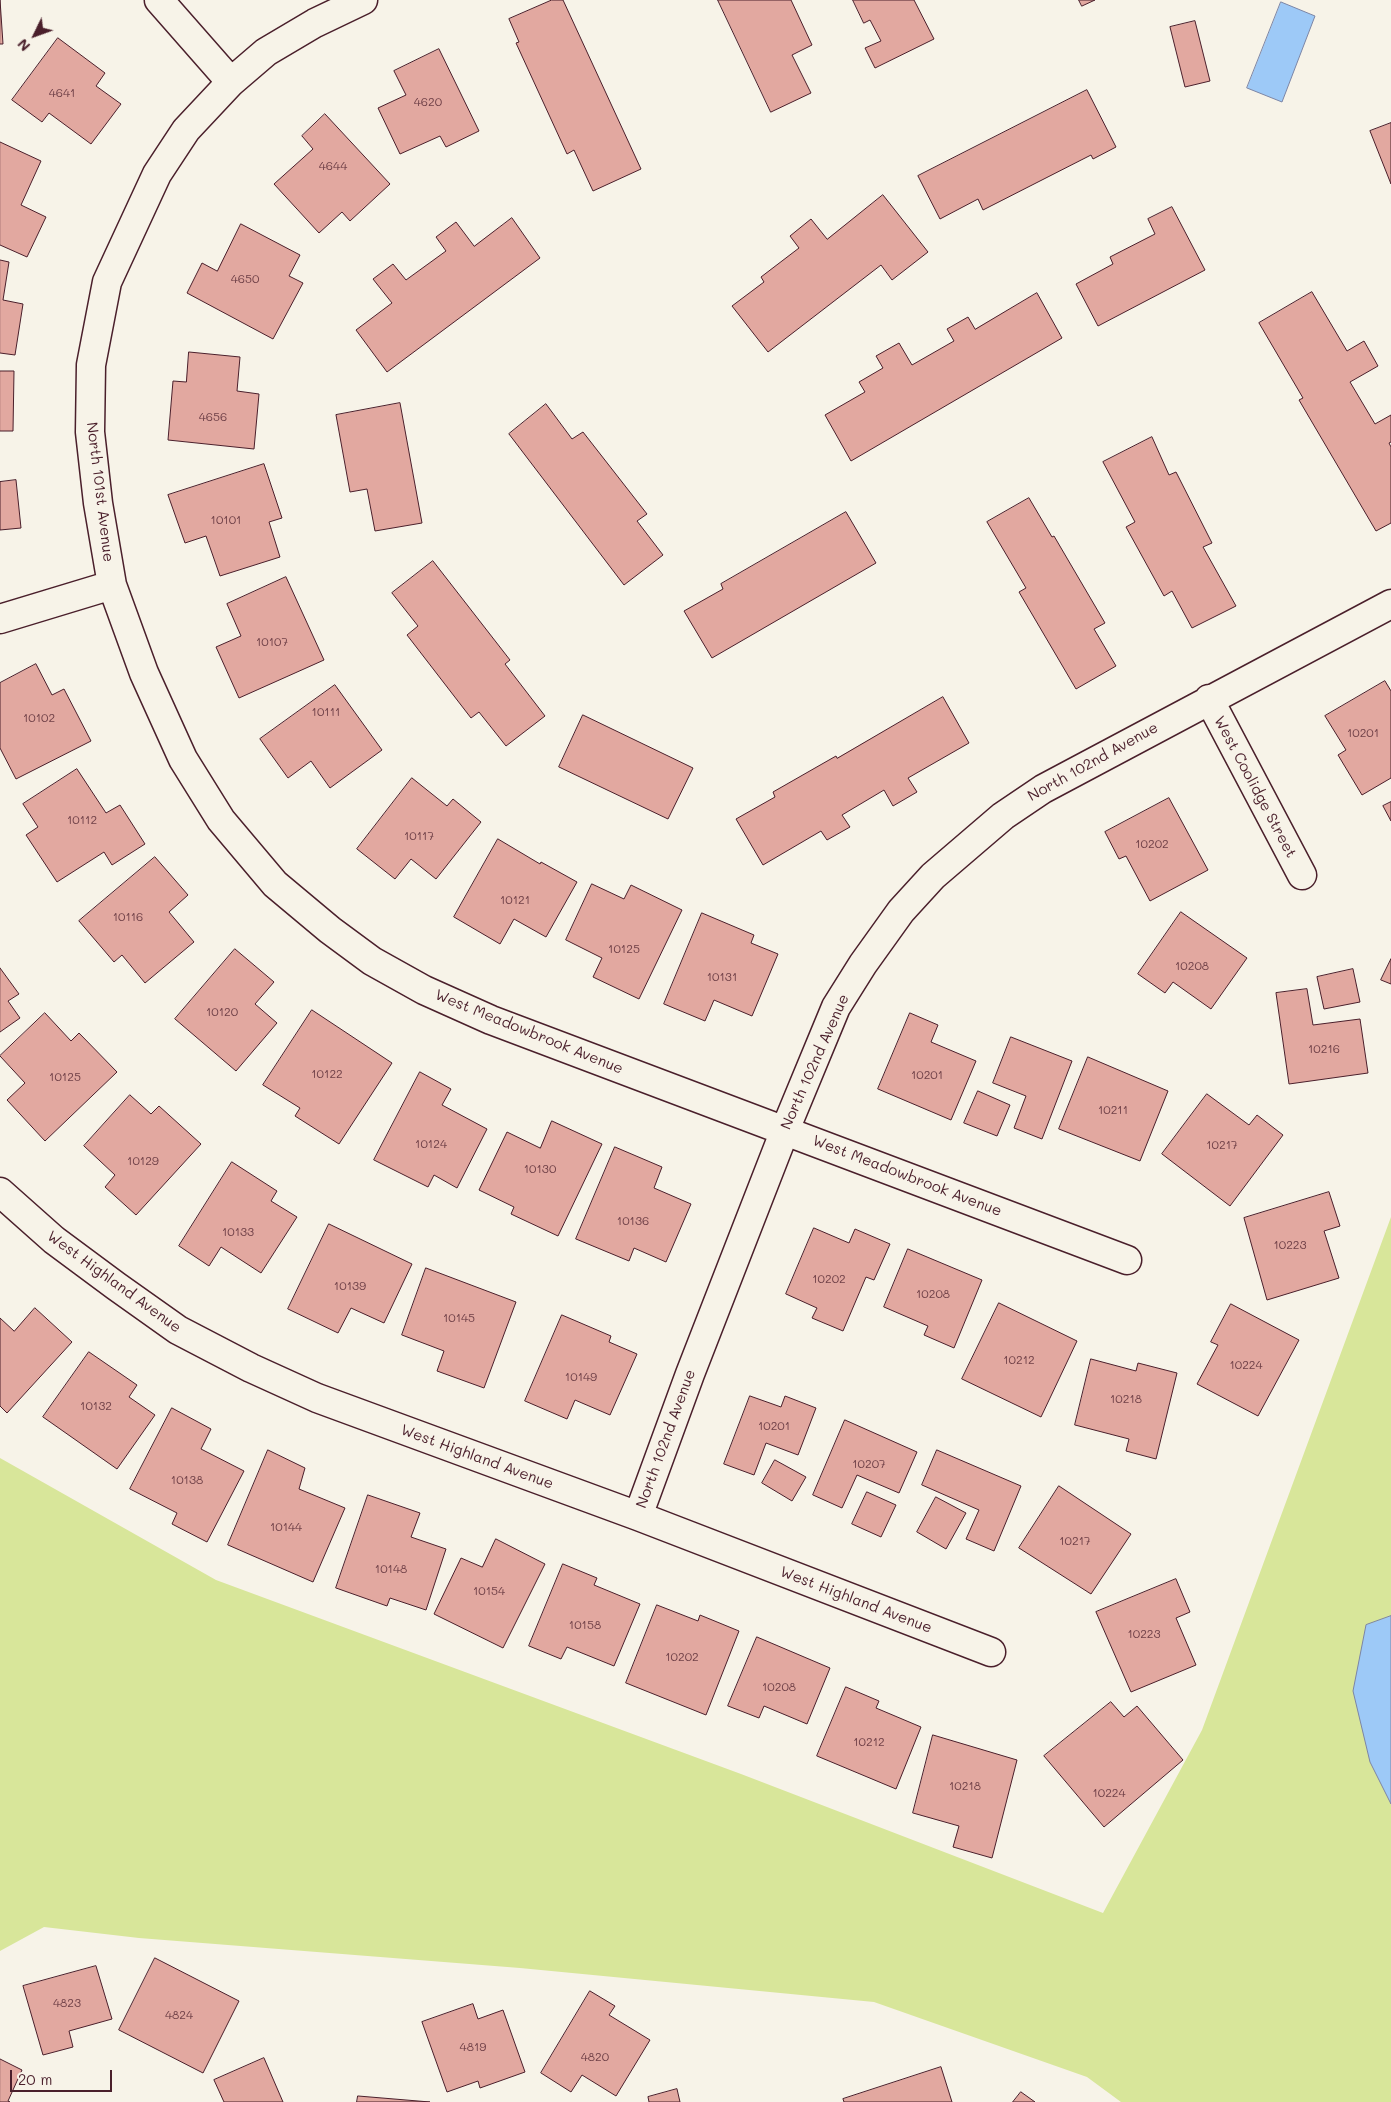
<!DOCTYPE html>
<html>
<head>
<meta charset="utf-8">
<style>
  body { margin:0 }
  #map { position:relative; width:1391px; height:2102px; overflow:hidden; background:#f7f3e8; font-family:Mali,sans-serif }
  canvas { display:block }
  .north { position:absolute; left:10px; top:10px; width:50px; height:50px; -webkit-text-stroke:4px #f7f3e8; paint-order:stroke; rotate:228deg; font-size:14px; font-weight:700; line-height:20px; text-align:center; color:#4a1f2b }
  .north::after { content:''; display:block; margin:auto; width:18px; height:22px; background:#4a1f2b; clip-path:polygon(50% 0,100% 100%,50% 72%,0 100%) }
  .scale { position:absolute; left:10px; top:2070px; width:102px; height:22px; box-sizing:border-box; border:2px solid #4a1f2b; border-top:0; padding-left:6px; font-size:15px; line-height:18px; white-space:nowrap; color:#4a1f2b; -webkit-text-stroke:4px #f7f3e8; paint-order:stroke }
</style>
</head>
<body>
<div id="map">
<canvas width="1391" height="2102"></canvas>
<div class="north">N</div>
<div class="scale">20 m</div>
</div>
<script>
const g = document.querySelector('canvas').getContext('2d');
g.lineJoin = 'round';
function paint(path, color) { g.fillStyle = color; g.fill(path, 'evenodd'); }
function stroke(path, color, width, dash) { g.strokeStyle = color; g.lineWidth = width; g.lineCap = dash ? 'butt' : 'round'; g.setLineDash(dash || []); g.stroke(path); }
function write(font, color, halo, rows, align = 'center') {
  g.font = font + ' Mali,sans-serif'; g.lineWidth = 5; g.setLineDash([]); g.textBaseline = 'middle'; g.strokeStyle = halo; g.fillStyle = color; for (const [text, x, y, turn = 0] of rows) {
    g.save(); g.translate(x, y); g.rotate((+turn || 0) * Math.PI / 180); g.textAlign = isNaN(turn) ? turn : align; if (halo) g.strokeText(text, 0, 0); g.fillText(text, 0, 0); g.restore();
  }
}
const green = new Path2D(`
  M1391 1217V2102H1121L1087 2077 874 2002 520 1968 139 1938 44 1927 0 1951V1458L216 1580 741 1774 1103 1913 1202 1730Z`);
const water = new Path2D(`
  M1281 2 1315 16 1282 102 1247 88Z
  M1391 1616V1804L1370 1762 1353 1691 1366 1625Z`);
const building = new Path2D(`
  M0 0 3 44H0Z
  M552 0H563L641 169 593 191 574 150 567 154 516 43 519 42 509 19Z
  M718 0H791L812 45 792 55 811 93 771 112Z
  M853 0H914L934 39 875 68 865 48 881 41 870 20 864 23Z
  M1079 0H1095L1082 6Z
  M1195 21 1210 81 1185 87 1170 27Z
  M58 38 105 73 96 86 121 104 91 144 49 113 42 122 12 100Z
  M439 49 479 131 446 147 440 136 400 154 378 108 406 95 394 71Z
  M1087 90 1116 147 1093 159 1091 155 983 210 978 199 940 219 918 176Z
  M325 114 390 184 350 221 342 212 319 233 274 184 313 149 302 136Z
  M1391 123V184L1370 131Z
  M0 142 41 161 21 205 46 217 27 257 0 245Z
  M883 195 928 252 892 280 881 265 768 352 732 306 764 282 761 277 799 248 790 236 811 219 827 239Z
  M1172 207 1205 270 1098 326 1076 284 1113 264 1110 257 1155 234 1148 219Z
  M512 218 540 258 387 372 356 330 392 303 373 279 393 264 406 280 446 251 436 237 456 222 474 246Z
  M241 224 300 255 289 276 303 283 273 339 187 293 202 263 217 271Z
  M0 260 9 262 3 300 23 304 15 355 0 353Z
  M1312 292 1347 351 1364 341 1378 366 1350 382 1375 424 1391 415V442L1389 443 1391 447V523L1376 531 1299 400 1303 398 1259 323Z
  M1037 293 1062 338 851 461 825 415 865 392 859 382 883 368 876 356 899 343 912 365 954 341 947 329 968 317 975 329Z
  M189 352 240 357 237 391 259 394 254 449 168 440 173 381 186 382Z
  M0 371H14L13 431H0Z
  M400 403 422 523 375 531 367 489 350 492 336 415Z
  M546 404 572 439 583 432 647 514 637 521 663 555 624 585 509 434Z
  M1152 437 1169 475 1176 472 1212 543 1203 547 1236 606 1192 628 1172 591 1164 596 1126 527 1135 522 1103 462Z
  M264 464 282 518 269 522 280 557 220 576 206 536 185 543 168 495Z
  M16 480 21 528 0 530V482Z
  M1029 498 1052 537 1054 536 1105 623 1094 629 1116 666 1076 689 1019 592 1026 588 987 522Z
  M846 512 876 563 712 658 684 611 723 589 721 584Z
  M433 561 510 660 505 664 545 716 506 746 479 712 471 718 407 635 418 626 392 593Z
  M286 577 324 660 239 698 216 647 241 636 227 604Z
  M36 664 52 695 64 689 91 741 16 779 0 748V683Z
  M1385 681 1391 691V778L1362 795 1338 755 1346 750 1325 716Z
  M335 685 382 750 330 788 311 761 288 778 260 739Z
  M943 697 969 743 908 778 917 792 893 806 884 790 842 815 850 827 827 840 821 831 763 865 736 819 775 797 773 792 836 756 837 758Z
  M583 715 693 768 668 819 559 767Z
  M77 769 106 813 120 805 145 844 112 865 104 852 57 882 26 835 38 827 23 804Z
  M412 778 447 806 453 799 481 822 436 879 411 859 395 879 357 849Z
  M1169 798 1208 870 1150 901 1126 856 1119 859 1105 832Z
  M1391 802V821L1383 806Z
  M498 839 540 864 541 862 577 882 546 937 514 919 500 944 454 917Z
  M155 857 188 895 169 912 194 942 145 983 122 955 114 962 79 921Z
  M592 884 624 899 631 885 682 910 639 999 593 977 602 958 566 940Z
  M1181 912 1247 958 1211 1009 1173 982 1165 993 1138 974Z
  M702 913 754 935 751 943 778 954 752 1016 714 1000 705 1021 664 1004Z
  M235 949 274 982 255 1004 277 1023 236 1071 175 1019Z
  M1391 959V984L1381 980Z
  M0 968 19 994 8 1001 20 1018 0 1032Z
  M1353 969 1360 1002 1324 1009 1317 977Z
  M1307 989 1313 1025 1360 1019 1368 1073 1289 1084 1276 993Z
  M312 1010 392 1063 339 1144 295 1116 300 1108 263 1085Z
  M45 1013 71 1041 79 1033 117 1072 45 1141 7 1100 25 1083 0 1056Z
  M910 1013 938 1025 931 1042 976 1061 951 1120 878 1089Z
  M1011 1037 1072 1061 1042 1139 1014 1128 1026 1096 993 1083Z
  M1088 1057 1168 1091 1140 1161 1059 1129Z
  M420 1072 451 1089 442 1105 487 1129 457 1188 434 1175 428 1187 374 1160Z
  M978 1091 1010 1105 997 1136 964 1123Z
  M1207 1094 1249 1125 1257 1115 1283 1135 1230 1206 1162 1154Z
  M130 1095 151 1114 159 1106 201 1144 136 1215 105 1187 115 1175 84 1146Z
  M552 1121 602 1144 558 1236 511 1214 514 1207 479 1190 507 1132 540 1148Z
  M615 1147 662 1167 654 1188 691 1204 666 1262 634 1248 629 1261 576 1239Z
  M232 1162 277 1191 271 1201 297 1217 261 1273 221 1247 209 1266 179 1246Z
  M1329 1192 1340 1226 1324 1231 1339 1278 1267 1300 1244 1218Z
  M329 1224 412 1264 384 1323 351 1308 338 1333 288 1309Z
  M814 1228 849 1243 855 1229 890 1244 874 1280 866 1277 843 1331 812 1318 817 1308 786 1294Z
  M908 1249 982 1280 954 1348 924 1335 928 1326 884 1307Z
  M426 1268 516 1302 484 1388 437 1371 444 1351 402 1335Z
  M999 1303 1077 1341 1041 1417 962 1379Z
  M1231 1304 1299 1340 1258 1416 1197 1384 1218 1345 1211 1342Z
  M35 1308 72 1342 7 1413 0 1406V1318L14 1331Z
  M562 1315 611 1336 609 1342 637 1354 610 1415 575 1400 567 1419 525 1401Z
  M89 1352 137 1385 129 1397 155 1415 117 1469 43 1417Z
  M1091 1359 1136 1371 1138 1363 1177 1373 1156 1459 1126 1451 1129 1439 1075 1425Z
  M750 1396 781 1407 785 1396 816 1408 798 1455 766 1443 754 1475 724 1464Z
  M172 1408 211 1429 201 1449 244 1471 207 1542 172 1524 177 1513 130 1489Z
  M845 1420 917 1452 899 1493 857 1475 842 1508 813 1495Z
  M268 1450 305 1468 299 1489 345 1508 313 1582 228 1545Z
  M937 1450 1021 1486 994 1551 966 1539 979 1510 922 1485Z
  M775 1460 806 1477 792 1501 762 1483Z
  M1059 1486 1131 1534 1091 1594 1019 1548Z
  M867 1492 896 1505 881 1537 852 1524Z
  M368 1495 420 1513 411 1537 446 1549 426 1610 390 1598 387 1606 336 1588Z
  M936 1497 966 1513 946 1549 917 1532Z
  M496 1539 545 1564 503 1648 434 1614 461 1558 482 1567Z
  M563 1564 597 1578 594 1585 640 1604 614 1666 567 1647 561 1659 529 1646Z
  M1176 1579 1190 1612 1176 1618 1196 1665 1131 1692 1096 1612Z
  M657 1605 698 1621 700 1615 739 1631 706 1715 626 1683Z
  M757 1637 830 1668 807 1724 764 1706 759 1718 728 1706Z
  M846 1687 879 1701 876 1708 921 1727 896 1789 817 1756Z
  M1111 1702 1124 1717 1137 1706 1183 1760 1104 1827 1044 1756Z
  M933 1735 1017 1760 992 1858 953 1847 959 1826 913 1813Z
  M155 1958 239 2001 203 2073 119 2030Z
  M96 1966 112 2019 69 2031 73 2047 43 2055 23 1986Z
  M590 1991 615 2006 609 2015 650 2040 616 2096 582 2075 571 2092 541 2073Z
  M473 2004 478 2019 503 2010 525 2072 480 2088 478 2081 447 2092 422 2022Z
  M264 2058 283 2102H224L214 2080Z
  M0 2059 22 2070 8 2101 10 2102H0Z
  M941 2067 952 2102H844L843 2099Z
  M677 2089 680 2102H649L648 2097Z
  M1021 2092 1035 2102H1013Z
  M358 2096 430 2102H357Z`);
const minor = new Path2D(`
  M159 0 231 82
  M363 0 315 23 266 52 231 82 186 130 157 174 107 282 91 365 90 432 98 503 112 585 144 673 183 759 221 820 275 884 330 930 372 961 424 990 491 1020 1127 1260
  M0 619 112 585
  M1209 699 1302 875
  M0 1192 54 1240 116 1286 178 1330 251 1368 317 1398 638 1516 991 1652
  M638 1516 690 1374 785 1130 836 1007 863 964 901 911 933 876 1003 816 1043 789 1391 604`);
const numberNames = [
  ["4641",62,93],
  ["4620",428,102],
  ["4644",333,166],
  ["4650",245,279],
  ["4656",213,417],
  ["10101",226,520],
  ["10107",272,642],
  ["10111",326,712],
  ["10102",39,718],
  ["10201",1363,733],
  ["10112",82,820],
  ["10117",419,836],
  ["10202",1152,844],
  ["10121",515,900],
  ["10116",128,917],
  ["10125",624,949],
  ["10208",1192,966],
  ["10131",722,977],
  ["10120",222,1012],
  ["10216",1324,1049],
  ["10122",327,1074],
  ["10201",927,1075],
  ["10125",65,1077],
  ["10211",1113,1110],
  ["10124",431,1144],
  ["10217",1222,1145],
  ["10129",143,1161],
  ["10130",540,1169],
  ["10136",633,1221],
  ["10133",238,1232],
  ["10223",1290,1245],
  ["10202",829,1279],
  ["10139",350,1286],
  ["10208",933,1294],
  ["10145",459,1318],
  ["10212",1019,1360],
  ["10224",1246,1365],
  ["10149",581,1377],
  ["10218",1126,1399],
  ["10132",96,1406],
  ["10201",774,1426],
  ["10207",869,1464],
  ["10138",187,1480],
  ["10144",286,1527],
  ["10217",1075,1541],
  ["10148",391,1569],
  ["10154",489,1591],
  ["10158",585,1625],
  ["10223",1144,1634],
  ["10202",682,1657],
  ["10208",779,1687],
  ["10212",869,1742],
  ["10218",965,1786],
  ["10224",1109,1793],
  ["4823",67,2003],
  ["4824",179,2015],
  ["4819",473,2047],
  ["4820",595,2057]
];
const streetNames = [
  ["North 101st Avenue",100,492,83],
  ["North 102nd Avenue",1093,762,-29],
  ["West Coolidge Street",1255,787,62],
  ["West Meadowbrook Avenue",529,1032,22],
  ["North 102nd Avenue",815,1062,-66],
  ["West Meadowbrook Avenue",907,1176,21],
  ["West Highland Avenue",114,1282,36],
  ["North 102nd Avenue",666,1439,-70],
  ["West Highland Avenue",477,1457,20],
  ["West Highland Avenue",856,1600,21]
];
paint(green, '#d8e69a');
paint(water, '#9dc9f7');
stroke(water, '#7c85a5', 1);
paint(building, '#e2a8a0');
stroke(building, '#4a1f2b', 1);
stroke(minor, '#4a1f2b', 31);
stroke(minor, '#f7f3e8', 28);
write('12px', '#704148', null, numberNames);
write('15px', '#4a1f2b', '#f7f3e8', streetNames);
</script>
</body>
</html>
